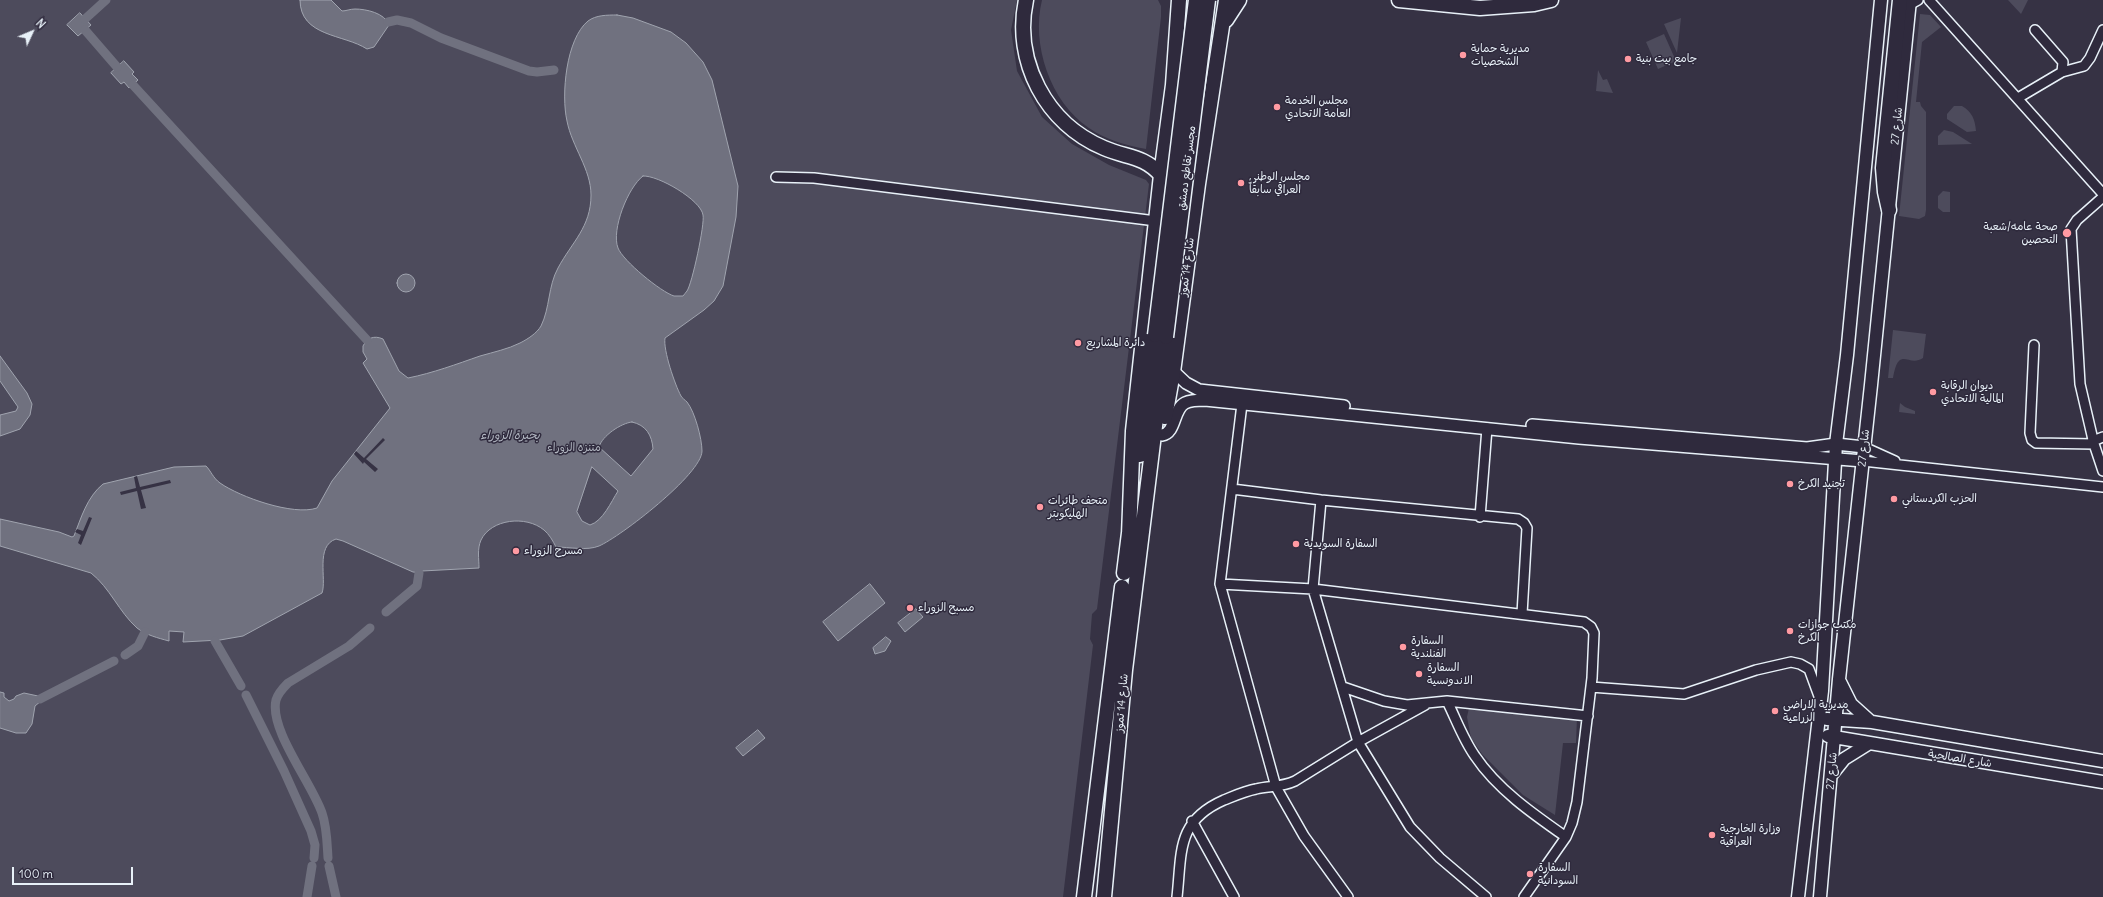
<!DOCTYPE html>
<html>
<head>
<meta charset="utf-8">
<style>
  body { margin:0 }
  #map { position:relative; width:2103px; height:897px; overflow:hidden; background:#363244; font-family:Delius,sans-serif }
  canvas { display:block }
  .north { position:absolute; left:12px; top:12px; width:40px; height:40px; -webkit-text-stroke:3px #2f2a3d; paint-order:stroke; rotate:46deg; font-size:11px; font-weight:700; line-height:16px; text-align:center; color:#e8f1f8 }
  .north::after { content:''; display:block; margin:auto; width:14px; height:18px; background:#e8f1f8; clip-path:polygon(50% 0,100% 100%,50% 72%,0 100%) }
  .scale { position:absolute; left:12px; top:867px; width:121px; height:18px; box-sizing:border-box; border:2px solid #e8f1f8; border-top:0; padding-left:5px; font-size:12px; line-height:14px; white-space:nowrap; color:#e8f1f8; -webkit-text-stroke:3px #2f2a3d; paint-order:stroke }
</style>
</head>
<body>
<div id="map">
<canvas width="2103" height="897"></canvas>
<div class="north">N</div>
<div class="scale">100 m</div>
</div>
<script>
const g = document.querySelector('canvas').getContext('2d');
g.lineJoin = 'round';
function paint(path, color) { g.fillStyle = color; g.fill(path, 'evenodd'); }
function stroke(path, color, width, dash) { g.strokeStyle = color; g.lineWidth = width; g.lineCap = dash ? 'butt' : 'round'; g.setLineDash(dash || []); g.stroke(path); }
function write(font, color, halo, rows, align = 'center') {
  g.font = font + ' Delius,"Playpen Sans Arabic",sans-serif'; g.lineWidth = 3; g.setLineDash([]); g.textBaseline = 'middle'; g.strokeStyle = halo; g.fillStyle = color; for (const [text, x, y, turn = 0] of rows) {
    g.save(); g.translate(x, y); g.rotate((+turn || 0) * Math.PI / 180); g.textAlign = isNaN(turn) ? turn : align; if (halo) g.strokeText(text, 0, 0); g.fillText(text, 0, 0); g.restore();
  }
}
const green = new Path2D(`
  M0 0H1017L1011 30 1017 71 1042 117 1072 144 1109 165 1146 180 1149 184 1097 609 1092 614 1090 639 1093 645 1063 897H0Z
  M1042 0H1158L1161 6V17L1146 149C1125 145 1106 140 1089 128 1050 102 1031 44 1042 0Z
  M2008 0H2028L2021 14Z
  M1920 14 1930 15 1941 27 1922 42 1916 102H1920L1921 106 1926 112V210L1925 216 1919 219 1899 216Z
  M1681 18 1677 53 1664 24Z
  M1664 34 1676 61 1658 69 1646 42Z
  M1598 70 1603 80 1607 79 1613 93 1596 91Z
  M1954 106H1962C1972 112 1975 119 1976 131L1967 132 1947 119V114Z
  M1944 130 1953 132 1972 144 1938 145V136Z
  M1943 191 1950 192V212H1943L1938 208V196Z
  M1893 330 1926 334 1923 358C1908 368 1899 344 1893 378H1888Z
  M1900 403 1905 407 1915 411V414L1899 412Z
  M1472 707 1577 717 1576 743H1563L1555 815 1523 795 1482 754 1471 738 1467 717 1469 708Z`);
const water = new Path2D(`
  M300 0H331L342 11C346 11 350 9 355 9 366 9 385 13 389 25L374 47 367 49C344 34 300 37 300 0Z
  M80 13 91 25 78 36 67 25Z
  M617 15 633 18 671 32 686 43 703 62 712 80 738 186 736 217 723 286 714 301 704 310 665 338C663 350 675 385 681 396 682 398 685 400 687 402 695 412 702 439 702 451 702 474 620 537 599 546 587 551 569 547 556 547 553 541 549 534 544 530 526 515 491 519 481 540 477 549 479 559 479 568L422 571V573L413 572 343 541 336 539C315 546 327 579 322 593L243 636 220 640 183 642 184 632 169 631V641C158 638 146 635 137 628 119 612 110 588 91 573L0 546V519L59 532 72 537 74 536C81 518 87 497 103 484L174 467 206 466C211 471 213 478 220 483 240 497 293 516 317 508L332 481 390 408 363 363 367 359 363 352V346C367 338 374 335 383 339L399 371 408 378C433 373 457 364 480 356 494 352 508 349 520 343 528 339 537 333 541 326 550 308 548 286 558 268 572 242 591 227 591 195 591 169 572 147 567 121 561 95 566 39 588 21 596 15 607 15 617 15ZM643 176C658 175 701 200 703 215 705 224 692 284 687 291 686 293 684 294 683 296 680 296 677 296 674 296 661 292 623 261 618 248 611 230 628 187 643 176ZM632 422C646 425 652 435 653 449L631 476 599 447C602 436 621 423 632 422ZM592 467 618 491C611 502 603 521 590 525L582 521 577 512Z
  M124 61 134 72 132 74 138 80 129 88 124 82 121 84 111 73Z
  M397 283a9 9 0 1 1 18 0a9 9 0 1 1-18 0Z
  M0 356 27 393 32 404 30 415 20 429 0 436V415L16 411 18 407 0 381Z
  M870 584 885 603 838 641 823 622Z
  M916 609 923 617 905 632 898 623Z
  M886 637 891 641 885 651 875 654 873 648Z
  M0 692 4 693V697L9 701 14 699 16 696 24 693 38 696 41 701 35 706 32 724 26 733H16L0 728Z
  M758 730 765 738 743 756 736 748Z`);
const pier = new Path2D(`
  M383 438 385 440 366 459 378 469 375 472 364 462 363 464 354 454 356 451 364 458Z
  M137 476 140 487 170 480 171 483 141 490 146 508 141 509 137 491 121 495 120 492 136 488 134 477Z
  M89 517 92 518 81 545 78 543 81 535 75 532 77 529 83 531Z`);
const canal = new Path2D(`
  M85 19 106 0
  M388 22 397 20 411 23 441 38 529 71 537 72 554 70
  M85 30 117 67
  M133 85 367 340
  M386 612 417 586 419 573
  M215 641 241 686
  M125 655 138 646 145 632
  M246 695 284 771 311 831 315 845 314 858
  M40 699 114 661
  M328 858C327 843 327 827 322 813 312 783 269 730 276 700 278 693 283 688 288 683L349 646 370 628
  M329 866 336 897
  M307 897 312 866`);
const primaryTunnel = new Path2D(`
  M1179 49 1181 37 1187 28C1206 17 1216 40 1217 55`);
const minor = new Path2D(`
  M1929 0 2103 194
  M1909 5 1918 0
  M2062 72 2084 66 2090 58 2103 30
  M2018 98 2062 72 2063 62 2035 30
  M776 177 814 178 1156 221
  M2103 197 2077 220 2071 229 2080 384 2094 444 2103 471
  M2034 345 2030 433 2032 440 2036 443 2094 444
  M1242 404 1220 584 1276 787 1304 836 1348 897
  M2093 441 2103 437
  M1864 447 1895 461
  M1863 461 2103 487
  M1232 489 1321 500 1518 519 1524 523 1527 528 1522 614
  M1321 500 1313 589 1358 742 1410 827 1440 858 1486 897
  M1480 517 1487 428
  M1220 584 1313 589 1584 622 1591 627 1594 633 1592 678 1577 802 1572 823 1566 837 1524 897
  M1343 687 1384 701 1407 705 1447 701 1588 716
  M1591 687 1684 694 1756 670 1791 662 1800 664 1809 669 1820 699
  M1447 701C1456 719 1463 739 1475 756 1497 789 1533 814 1566 837
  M1192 821 1234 897
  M1177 897C1182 852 1176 821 1224 800 1234 796 1245 791 1256 789 1270 786 1282 787 1295 781L1358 742 1425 705`);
const tertiary = new Path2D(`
  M1169 367 1186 383 1199 390 1344 406
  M1532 425 1807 448 1836 444 1864 447
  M1162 435C1176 433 1173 409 1185 403 1191 400 1198 400 1205 400L1579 438 1863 461`);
const secondary = new Path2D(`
  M1840 682 1851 704 1871 722
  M1827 719 1872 722 2103 761
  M1828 736 2103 782
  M1832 774 1844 759 1868 744
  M1798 897 1822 691 1836 444 1847 355 1881 0
  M1820 897 1839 679 1871 385 1910 0`);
const primary = new Path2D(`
  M1026 0C1013 61 1046 124 1104 148 1127 158 1143 155 1161 175
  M1399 0 1480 8 1534 4 1551 0
  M1226 20 1239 0
  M1889 210 1885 192 1883 168 1900 0
  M1165 417 1173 372 1198 184 1226 0
  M1140 455 1155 335
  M1129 535 1133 431 1161 175 1173 85 1179 0
  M1124 573 1130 525
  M1084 897 1122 587
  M1104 897 1125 670 1166 337`);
const primaryBridge = new Path2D(`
  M1155 335 1196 0
  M1166 337 1208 0`);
const markers = [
  [1463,55,4,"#ff9aa2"],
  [1628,59,4,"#ff9aa2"],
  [1277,107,4,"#ff9aa2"],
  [1241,183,4,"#ff9aa2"],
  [2067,233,5,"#ff9aa2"],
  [1078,343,4,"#ff9aa2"],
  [1933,392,4,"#ff9aa2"],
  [1790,484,4,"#ff9aa2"],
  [1894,499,4,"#ff9aa2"],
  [1040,507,4,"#ff9aa2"],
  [1296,544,4,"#ff9aa2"],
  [516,551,4,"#ff9aa2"],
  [910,608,4,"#ff9aa2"],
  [1790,631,4,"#ff9aa2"],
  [1403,647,4,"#ff9aa2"],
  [1419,674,4,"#ff9aa2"],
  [1775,711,4,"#ff9aa2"],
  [1712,835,4,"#ff9aa2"],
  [1530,874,4,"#ff9aa2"]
];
const poiNames = [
  ["مديرية حماية",1471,49],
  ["الشخصيات",1471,62],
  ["جامع بيت بنية",1636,59],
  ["مجلس الخدمة",1285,101],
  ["العامة الاتحادي",1285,114],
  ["مجلس الوطني",1249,177],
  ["العراقي سابقاً",1249,190],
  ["صحة عامه/شعبة",2058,227,"right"],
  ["التحصين",2058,240,"right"],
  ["دائرة المشاريع",1086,343],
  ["ديوان الرقابة",1941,386],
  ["المالية الاتحادي",1941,399],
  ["تجنيد الكرخ",1798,484],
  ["الحزب الكردستاني",1902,499],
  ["متحف طائرات",1048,501],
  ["الهليكوبتر",1048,514],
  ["السفارة السويدية",1304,544],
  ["مسرح الزوراء",524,551],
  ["مسبح الزوراء",918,608],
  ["مكتب جوازات",1798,625],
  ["الكرخ",1798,638],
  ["السفارة",1411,641],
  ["الفنلندية",1411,654],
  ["السفارة",1427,668],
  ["الاندونسية",1427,681],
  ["مديرية الاراضي",1783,705],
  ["الزراعية",1783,718],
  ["وزارة الخارجية",1720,829],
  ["العراقية",1720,842],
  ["السفارة",1538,868],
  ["السودانية",1538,881]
];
const streetNames = [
  ["شارع 27",1897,126,-84],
  ["مجسر تقاطع دمشق",1187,168,-83],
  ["شارع 14 تموز",1187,267,-83],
  ["شارع 27",1864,448,-84],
  ["شارع 14 تموز",1122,703,-85],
  ["شارع الصالحية",1960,759,9],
  ["شارع 27",1832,771,-85]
];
const parkNames = [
  ["متنزه الزوراء",574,448]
];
const waterNames = [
  ["بحيرة الزوراء",510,436]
];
paint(green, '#4d4b5c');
paint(water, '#70717f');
stroke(water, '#a0a4af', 1);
paint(pier, '#363244');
stroke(canal, '#70717f', 9);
stroke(primaryTunnel, '#514f5f', 14, [14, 7]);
stroke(minor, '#e8f1f8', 12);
stroke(tertiary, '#e8f1f8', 14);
stroke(secondary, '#e8f1f8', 15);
stroke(primary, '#e8f1f8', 17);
stroke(minor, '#2f2a3d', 9);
stroke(tertiary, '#2f2a3d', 11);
stroke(secondary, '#2f2a3d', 12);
stroke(primary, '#2f2a3d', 14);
stroke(primaryBridge, '#e8f1f8', 17, []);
stroke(primaryBridge, '#2f2a3d', 14);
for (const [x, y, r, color] of markers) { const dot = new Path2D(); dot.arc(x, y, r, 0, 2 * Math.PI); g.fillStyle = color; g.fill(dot); stroke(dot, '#2f2a3d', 1.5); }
write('11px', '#e8f1f8', '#2f2a3d', poiNames, 'left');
write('11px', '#e8f1f8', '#2f2a3d', streetNames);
write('11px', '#b2b7c1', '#2f2a3d', parkNames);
write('italic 12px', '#b2b7c2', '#2f2a3d', waterNames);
</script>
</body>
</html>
